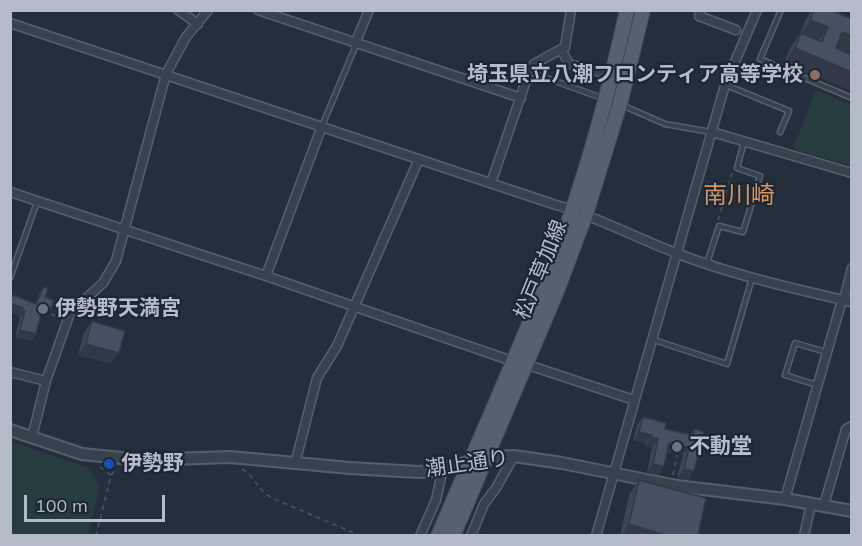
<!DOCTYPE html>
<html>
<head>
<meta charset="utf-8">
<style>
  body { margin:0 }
  #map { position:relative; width:862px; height:546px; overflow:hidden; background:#242f3e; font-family:Mulish,sans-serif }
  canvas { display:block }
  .frame { position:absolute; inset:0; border:12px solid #b4bcc9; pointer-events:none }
  .scale { position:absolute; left:24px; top:495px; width:141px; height:27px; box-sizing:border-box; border:3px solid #b4bcc9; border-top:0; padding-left:8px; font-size:18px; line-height:21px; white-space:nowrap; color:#b4bcc9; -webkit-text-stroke:4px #1d2633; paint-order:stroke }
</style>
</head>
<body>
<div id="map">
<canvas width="862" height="546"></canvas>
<div class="frame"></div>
<div class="scale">100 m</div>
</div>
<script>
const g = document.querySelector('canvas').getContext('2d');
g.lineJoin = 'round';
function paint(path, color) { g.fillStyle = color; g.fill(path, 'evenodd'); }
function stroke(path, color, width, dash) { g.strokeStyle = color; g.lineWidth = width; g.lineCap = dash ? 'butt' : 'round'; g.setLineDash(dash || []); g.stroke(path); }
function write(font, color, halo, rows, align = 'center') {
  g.font = font + ' Mulish,"Noto Sans JP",sans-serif'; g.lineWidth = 4.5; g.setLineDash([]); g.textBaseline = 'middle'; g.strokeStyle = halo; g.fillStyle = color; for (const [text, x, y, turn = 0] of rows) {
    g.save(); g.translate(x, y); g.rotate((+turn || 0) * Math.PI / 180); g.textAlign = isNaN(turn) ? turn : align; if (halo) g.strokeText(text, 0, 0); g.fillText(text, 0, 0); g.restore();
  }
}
const green = new Path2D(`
  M816 90 851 105V166L793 149Z
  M11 441 88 468 100 486 88 535H11Z`);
const path = new Path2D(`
  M718 220 732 173
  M51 314 58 317
  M242 469C256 477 257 490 272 498L361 536
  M111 475 116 469
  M673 475 677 455
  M96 536 111 475 100 467`);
const service = new Path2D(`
  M781 10 760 59 852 98
  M530 72 602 98
  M726 85 789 111 780 132
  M624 106 665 124 711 132
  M322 126 356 45
  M707 263 719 226 743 232 760 176 737 168 744 142
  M10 278 37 202
  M654 340 727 364 752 278
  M817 385 785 375 795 343 826 352`);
const minor = new Path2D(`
  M178 10 198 24
  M258 10 521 98
  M701 10 699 16 736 30
  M10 23 553 204C596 216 634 237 676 253 729 274 795 289 852 302
  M355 44 369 10
  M561 49 569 64 612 75
  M712 132 852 173
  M491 183 529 72 534 64 565 47 571 10
  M10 192 266 276 512 361
  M266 276 322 126
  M844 300 852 268
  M525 364 634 400
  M10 372 46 381
  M32 437 46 381 70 313 103 283 116 261 166 74 186 37 208 10
  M295 464 317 378 337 346 419 159
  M785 499 842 300
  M824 505 846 429 852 426
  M420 536 436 500 443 468
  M471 536 484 504 496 488 514 456
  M596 536 725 85 757 10
  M804 536 811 504`);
const tertiary = new Path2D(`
  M10 430 82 454 142 460 230 457 350 468 419 472 433 471 487 457 514 456 562 463 677 486 785 499 852 511`);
const primary = new Path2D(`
  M438 536C484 428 535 318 573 208 595 143 612 77 627 10
  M453 536 557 291 586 214 620 104 643 10`);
const wall = new Path2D(`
  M812 10H831L852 19V91L784 63 790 48 800 34 806 19Z
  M44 287 45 298 50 310 45 316 41 315 36 334 32 341 15 337 20 318 18 317 19 315 10 312V298L13 295 35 304 39 294Z
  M92 321 111 364 78 355 84 333Z
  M643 417 665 429 691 434 695 429 688 480 677 477 683 455 667 452 658 475 647 472 652 448 645 446V443L633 440 637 425Z
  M639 480 698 536H620L629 495Z`);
const shadedWall = new Path2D(`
  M810 20 828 27 818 42 800 35Z
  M842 32 852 36V55L832 47Z
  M795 48 852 72V91L784 63Z
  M10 303 23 308 19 315 10 312Z
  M23 310 25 311 20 318 18 317Z
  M20 330 36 334 32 341 15 337Z
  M86 344 119 353 111 364 78 355Z
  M639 432 652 435 645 443 633 440Z
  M651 437 658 439 652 448 645 446Z
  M669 443 689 447 683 455 663 451Z
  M653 464 664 466 658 475 647 472Z
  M684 469 694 471 688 480 677 477Z
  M629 524 668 536H621Z`);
const building = new Path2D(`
  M814 10H831L852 19V36L842 32 836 48 852 55V72L795 48 801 33 822 42 828 27 810 20Z
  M44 287 48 288 45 298 47 297 54 301 50 310 43 306 36 334 20 330 25 311 23 310V308L10 303 13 295 36 304Z
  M92 321 125 331 119 353 86 344Z
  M643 417 666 423 665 429 693 435 695 429 704 432 694 471 684 469 689 447 669 443 664 466 653 464 658 439 651 437 652 435 639 432Z
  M639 480 706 498 698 536H668L629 524Z`);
const markers = [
  [815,75,6,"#8d6e63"],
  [43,309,6,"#6b7280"],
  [677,447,6,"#6b7280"],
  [109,464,6,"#1a4fb4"]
];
const poiNames = [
  ["埼玉県立八潮フロンティア高等学校",803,75,"right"],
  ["伊勢野天満宮",55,309],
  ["不動堂",689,447],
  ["伊勢野",121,464]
];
const streetNames = [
  ["松戸草加線",541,270,-68],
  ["潮止通り",467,464,-8]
];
const quarterNames = [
  ["南川崎",739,196]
];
paint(green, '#263c3f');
stroke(service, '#565f6c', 7);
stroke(minor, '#565f6c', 11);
stroke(tertiary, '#565f6c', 14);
stroke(primary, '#414a57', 16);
stroke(path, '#44595c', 1.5, [4.5, 4.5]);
stroke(service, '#38414e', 4);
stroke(minor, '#38414e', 8);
stroke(tertiary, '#38414e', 10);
stroke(primary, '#56606e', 14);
paint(wall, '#3b4654');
paint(shadedWall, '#303945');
paint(building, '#455162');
stroke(building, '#303945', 1.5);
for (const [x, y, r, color] of markers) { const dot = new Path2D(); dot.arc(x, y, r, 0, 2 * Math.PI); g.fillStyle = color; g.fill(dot); stroke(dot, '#1d2633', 2); }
write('bold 21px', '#b4bcc9', '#1d2633', poiNames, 'left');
write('21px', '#b4bcc9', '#1d2633', streetNames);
write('24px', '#d59563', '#1d2633', quarterNames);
</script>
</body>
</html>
